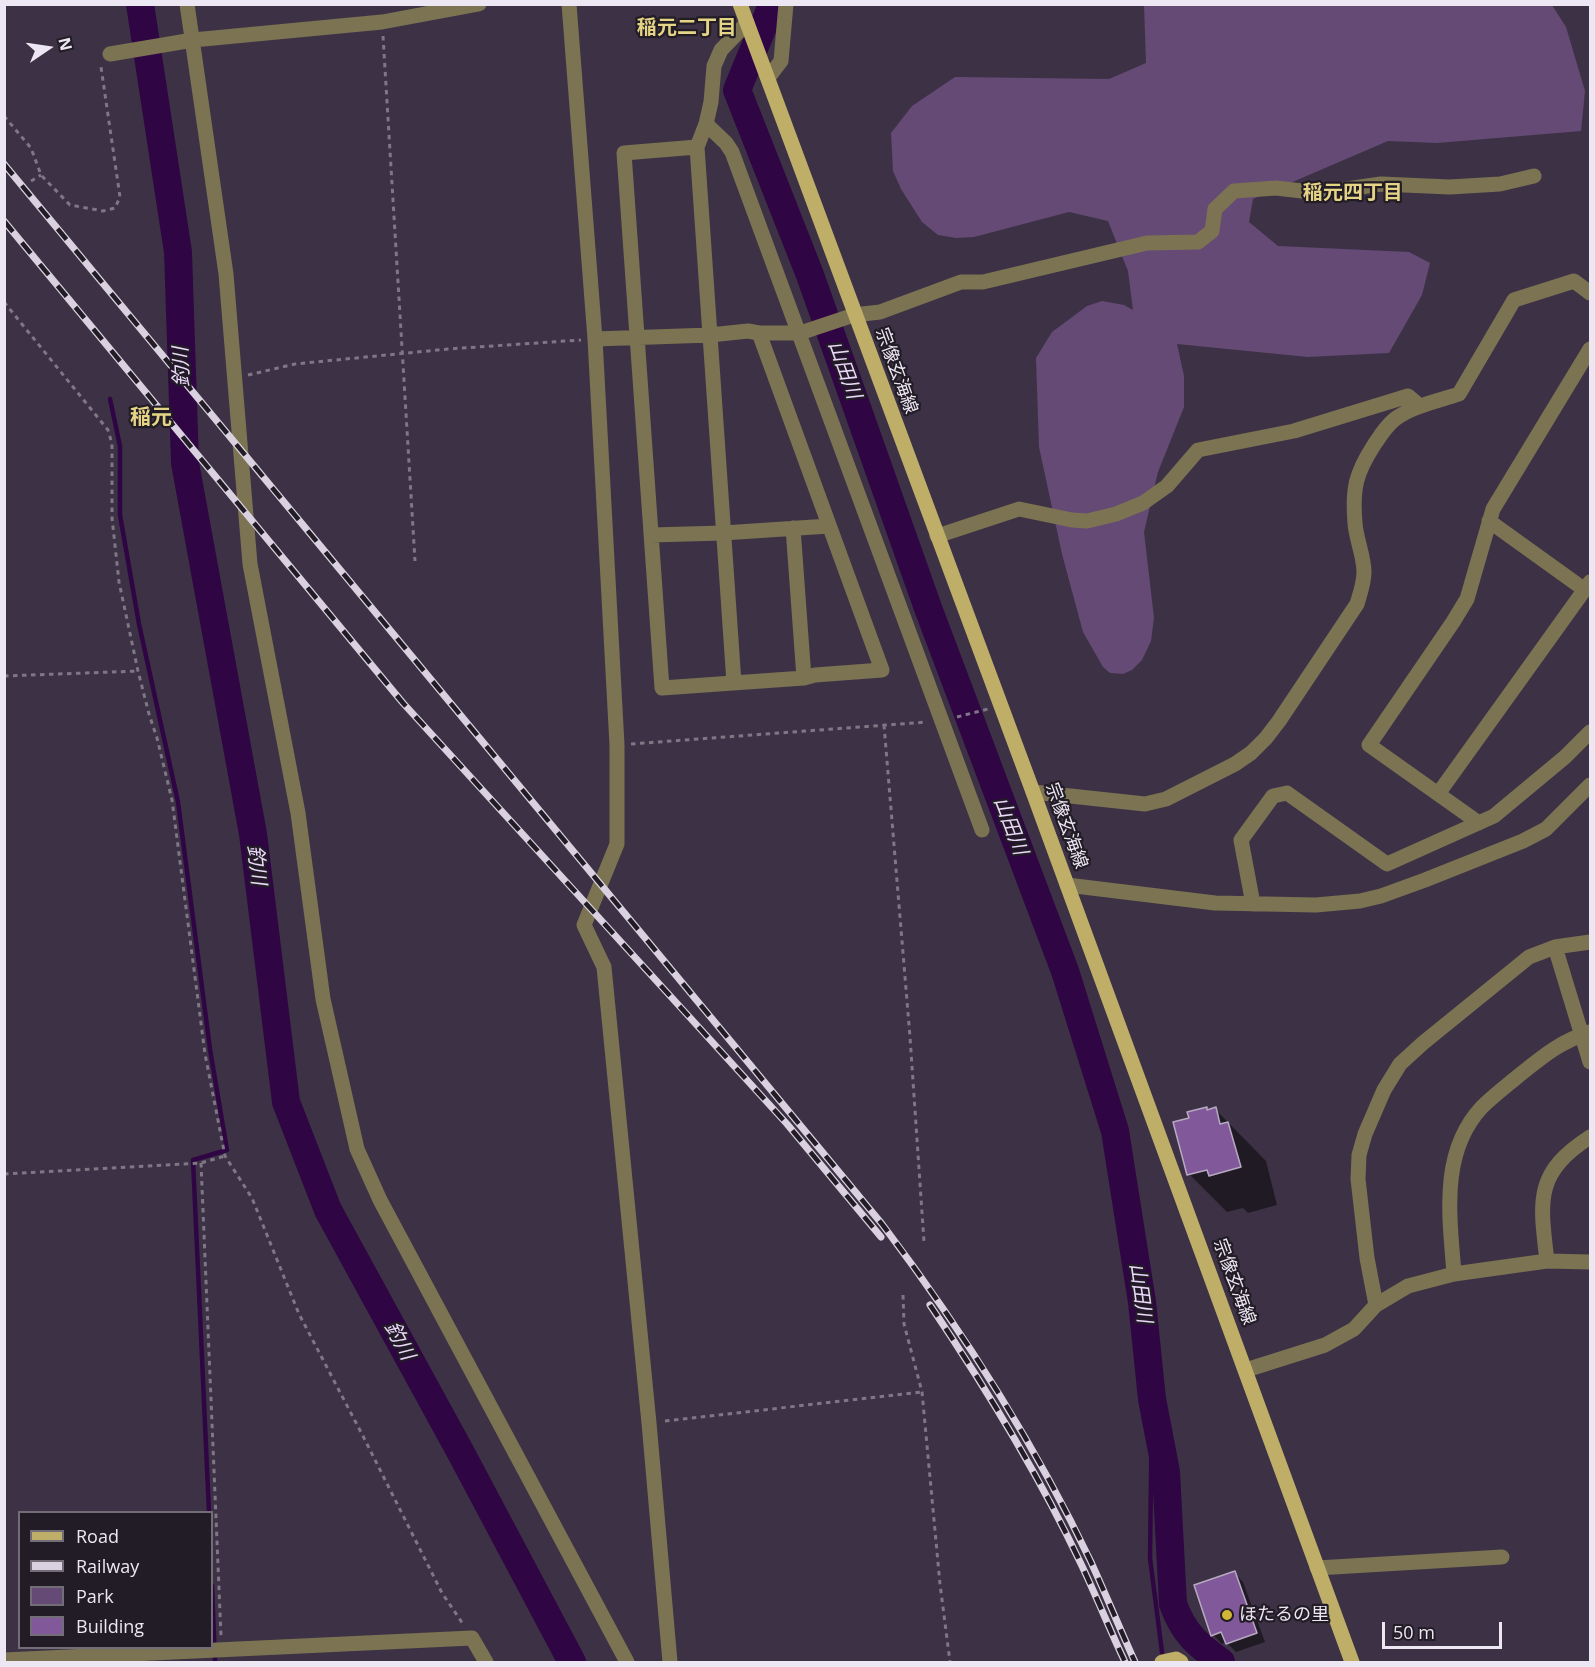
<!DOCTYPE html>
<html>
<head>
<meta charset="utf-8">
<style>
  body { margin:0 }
  #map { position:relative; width:1595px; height:1667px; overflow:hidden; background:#3d3245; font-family:"Open Sans",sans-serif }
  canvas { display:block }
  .frame { position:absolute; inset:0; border:6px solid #ede6f3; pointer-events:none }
  .legend { position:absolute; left:18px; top:1511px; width:195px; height:138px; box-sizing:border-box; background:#211c25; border:2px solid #736d77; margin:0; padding:8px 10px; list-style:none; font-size:18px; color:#ede6f3 }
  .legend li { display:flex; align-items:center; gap:12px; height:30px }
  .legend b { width:30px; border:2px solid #736d77 }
  .north { position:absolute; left:18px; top:18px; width:60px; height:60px; -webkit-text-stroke:4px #211c25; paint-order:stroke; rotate:77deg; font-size:16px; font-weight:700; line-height:24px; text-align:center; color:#ede6f3 }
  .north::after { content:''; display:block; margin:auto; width:21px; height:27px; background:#ede6f3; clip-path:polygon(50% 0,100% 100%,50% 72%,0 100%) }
  .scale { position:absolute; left:1382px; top:1622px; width:120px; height:27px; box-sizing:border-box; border:3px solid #ede6f3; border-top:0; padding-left:8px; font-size:18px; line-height:21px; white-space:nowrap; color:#ede6f3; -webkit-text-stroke:4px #211c25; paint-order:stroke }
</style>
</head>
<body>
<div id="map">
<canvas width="1595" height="1667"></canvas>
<div class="frame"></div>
<ul class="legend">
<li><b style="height:8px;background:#beae68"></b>Road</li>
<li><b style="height:8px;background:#d9d1df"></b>Railway</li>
<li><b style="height:16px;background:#644a75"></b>Park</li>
<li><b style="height:16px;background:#81599a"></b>Building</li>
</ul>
<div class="north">N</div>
<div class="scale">50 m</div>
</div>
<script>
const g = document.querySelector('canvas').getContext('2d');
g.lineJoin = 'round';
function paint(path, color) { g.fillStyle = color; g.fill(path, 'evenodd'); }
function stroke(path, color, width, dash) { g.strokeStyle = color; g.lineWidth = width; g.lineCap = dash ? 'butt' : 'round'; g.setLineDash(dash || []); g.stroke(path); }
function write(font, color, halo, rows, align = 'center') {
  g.font = font + ' "Open Sans","Noto Sans JP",sans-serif'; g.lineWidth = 4.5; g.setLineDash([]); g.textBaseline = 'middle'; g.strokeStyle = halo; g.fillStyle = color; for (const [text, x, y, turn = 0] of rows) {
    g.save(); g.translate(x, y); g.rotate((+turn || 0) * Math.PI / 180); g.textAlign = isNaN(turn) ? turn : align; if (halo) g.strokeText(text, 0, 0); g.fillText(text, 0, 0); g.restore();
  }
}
const green = new Path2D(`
  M1144 5H1552L1566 27 1585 91 1581 131 1437 143 1388 141 1253 199 1249 222 1278 246 1409 252 1430 263 1422 295 1389 353 1308 357 1177 344 1184 376V407L1158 472 1144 532 1154 618 1151 641 1142 660 1132 670 1123 674 1110 673 1103 667 1083 632 1062 554 1039 447 1036 358 1052 332 1087 306 1102 301 1124 305 1133 310 1128 271 1108 221 1069 212 974 237 956 238 938 235 922 222 901 189 893 171 891 133 912 106 955 77 1109 79 1146 63Z`);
const shadow = new Path2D(`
  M1206 1109 1209 1111 1215 1109 1266 1161 1277 1205 1248 1213 1243 1208 1227 1212 1189 1174 1191 1119Z
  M1234 1572 1243 1582 1265 1642 1236 1652 1226 1642 1222 1644 1213 1635Z`);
const stream = new Path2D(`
  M110 399 120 446V515L139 624 178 802 210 1049 227 1150 193 1160 209 1512
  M1152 1399 1150 1558 1163 1660
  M212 1586 215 1662`);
const river = new Path2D(`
  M140 4 178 252 185 463 253 834 286 1102 328 1210 461 1453 572 1662
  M770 4V10L737 90 810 275 928 608 1065 971 1115 1131 1142 1302 1152 1399 1166 1472 1173 1604C1184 1634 1197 1644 1221 1662`);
const building = new Path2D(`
  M1207 1107V1110L1216 1107 1220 1124 1228 1122 1241 1167 1209 1176 1207 1170 1187 1175 1173 1122 1189 1118 1187 1112Z
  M1235 1571 1257 1633 1226 1644 1221 1632 1211 1636 1194 1585Z`);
const path = new Path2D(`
  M383 36 415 561
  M4 116 31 148 41 175 70 205 103 211 115 208 120 197 101 67
  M31 181 41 175
  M4 302 108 430 112 444V518L119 582 138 671 149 714 157 738 172 800 205 1054 225 1156 252 1198 299 1314 364 1438 442 1593 463 1624
  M248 375 295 364 448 349 581 340
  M4 676 138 671
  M957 717 988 709
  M884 725 910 1037 924 1242
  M631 744 927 722
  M201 1163 221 1636
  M4 1174 201 1163 225 1156
  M903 1295 904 1324 922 1392 940 1584 950 1662
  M665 1421 922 1392`);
const minor = new Path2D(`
  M187 4 226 274 250 564 298 813 323 999 357 1149 380 1200 627 1662
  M569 4 595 339 617 745V844L584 925 604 967 649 1423 670 1662
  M110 54 193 40 382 22 479 4
  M768 78 781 61 786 4
  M706 124 726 143 732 152 982 830
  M697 147 624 153 662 688 804 678 815 675 882 670 759 333
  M595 339 710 335 748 331 759 333H800L854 315 880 312 961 282H983L1147 243 1198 242 1212 231 1215 209 1234 191 1276 188 1319 193 1381 184 1450 187 1500 184 1534 176
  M1489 521 1585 590
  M793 528 804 678
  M651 535 723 533 829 526
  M937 536 1019 509 1072 520 1087 521 1116 514 1143 503 1167 486 1198 450 1294 431 1408 396 1420 406
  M734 683 697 147 706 124 711 102 714 66 721 50 747 23
  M1033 792 1145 804 1166 799 1235 764 1251 753 1266 738 1279 721 1357 604C1360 594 1364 583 1364 572 1364 556 1356 539 1355 523 1352 488 1356 473 1374 445 1380 436 1386 426 1395 419 1412 406 1438 401 1459 394L1514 300 1574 281 1590 293
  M1438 794 1590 582
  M1479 823 1369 745 1453 622 1467 599 1493 509 1590 349
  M1067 885 1215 903 1316 905 1360 901 1381 896 1425 880 1523 841 1546 829 1590 785
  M1253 904 1241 840 1273 796 1287 793 1387 864 1494 816 1565 757 1590 732
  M1555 947 1590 1062
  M1547 1261C1540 1201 1534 1173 1590 1137
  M1454 1274C1450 1218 1439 1153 1482 1107 1492 1097 1505 1087 1517 1077 1542 1057 1559 1042 1590 1032
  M1376 1305 1367 1258 1358 1179 1359 1155 1365 1134 1384 1090 1400 1064 1423 1043 1529 957 1555 947 1590 942
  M1246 1370 1325 1345 1354 1329 1376 1305 1408 1286 1454 1274 1547 1261 1590 1262
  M1317 1568 1502 1557
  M4 1660 472 1638 486 1662`);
const major = new Path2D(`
  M740 4 1033 792 1352 1662
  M1162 1662 1176 1659 1181 1662`);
const rail = new Path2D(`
  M4 164 882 1224C962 1330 1034 1442 1091 1562 1106 1595 1120 1629 1135 1662
  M4 221 403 703 787 1124 881 1237
  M930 1305C986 1388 1039 1475 1082 1566 1097 1598 1110 1630 1125 1662`);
const markers = [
  [1227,1615,6,"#d2b736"]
];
const streetNames = [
  ["宗像玄海線",896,371,70],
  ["宗像玄海線",1066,826,70],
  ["宗像玄海線",1234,1282,70]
];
const poiNames = [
  ["ほたるの里",1239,1615]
];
const neighbourhoodNames = [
  ["稲元二丁目",687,28],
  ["稲元四丁目",1353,193]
];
const waterNames = [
  ["釣川",182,367,-92],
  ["山田川",844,370,70],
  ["山田川",1010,826,69],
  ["釣川",256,865,83],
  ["山田川",1140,1293,82],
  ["釣川",399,1341,62]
];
const quarterNames = [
  ["稲元",151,418]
];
paint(green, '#644a75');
paint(shadow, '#0007');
stroke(stream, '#2f0643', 4.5);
stroke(river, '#2f0643', 28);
paint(building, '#81599a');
stroke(building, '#b7a9c1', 1.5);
stroke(path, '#7f7686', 3, [4.5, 4.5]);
stroke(minor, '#7b7352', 15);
stroke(major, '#beae68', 15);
stroke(rail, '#d9d1df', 7);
stroke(rail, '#211c25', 4.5, [14]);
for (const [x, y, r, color] of markers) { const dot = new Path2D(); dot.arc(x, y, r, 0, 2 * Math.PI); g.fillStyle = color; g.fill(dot); stroke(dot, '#211c25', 2); }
write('18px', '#ede6f3', '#211c25', streetNames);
write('18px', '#ede6f3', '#211c25', poiNames, 'left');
write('bold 20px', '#e6d486', '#211c25', neighbourhoodNames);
write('italic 20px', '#edd7fc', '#211c25', waterNames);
write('bold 21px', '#e6d486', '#211c25', quarterNames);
</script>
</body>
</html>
